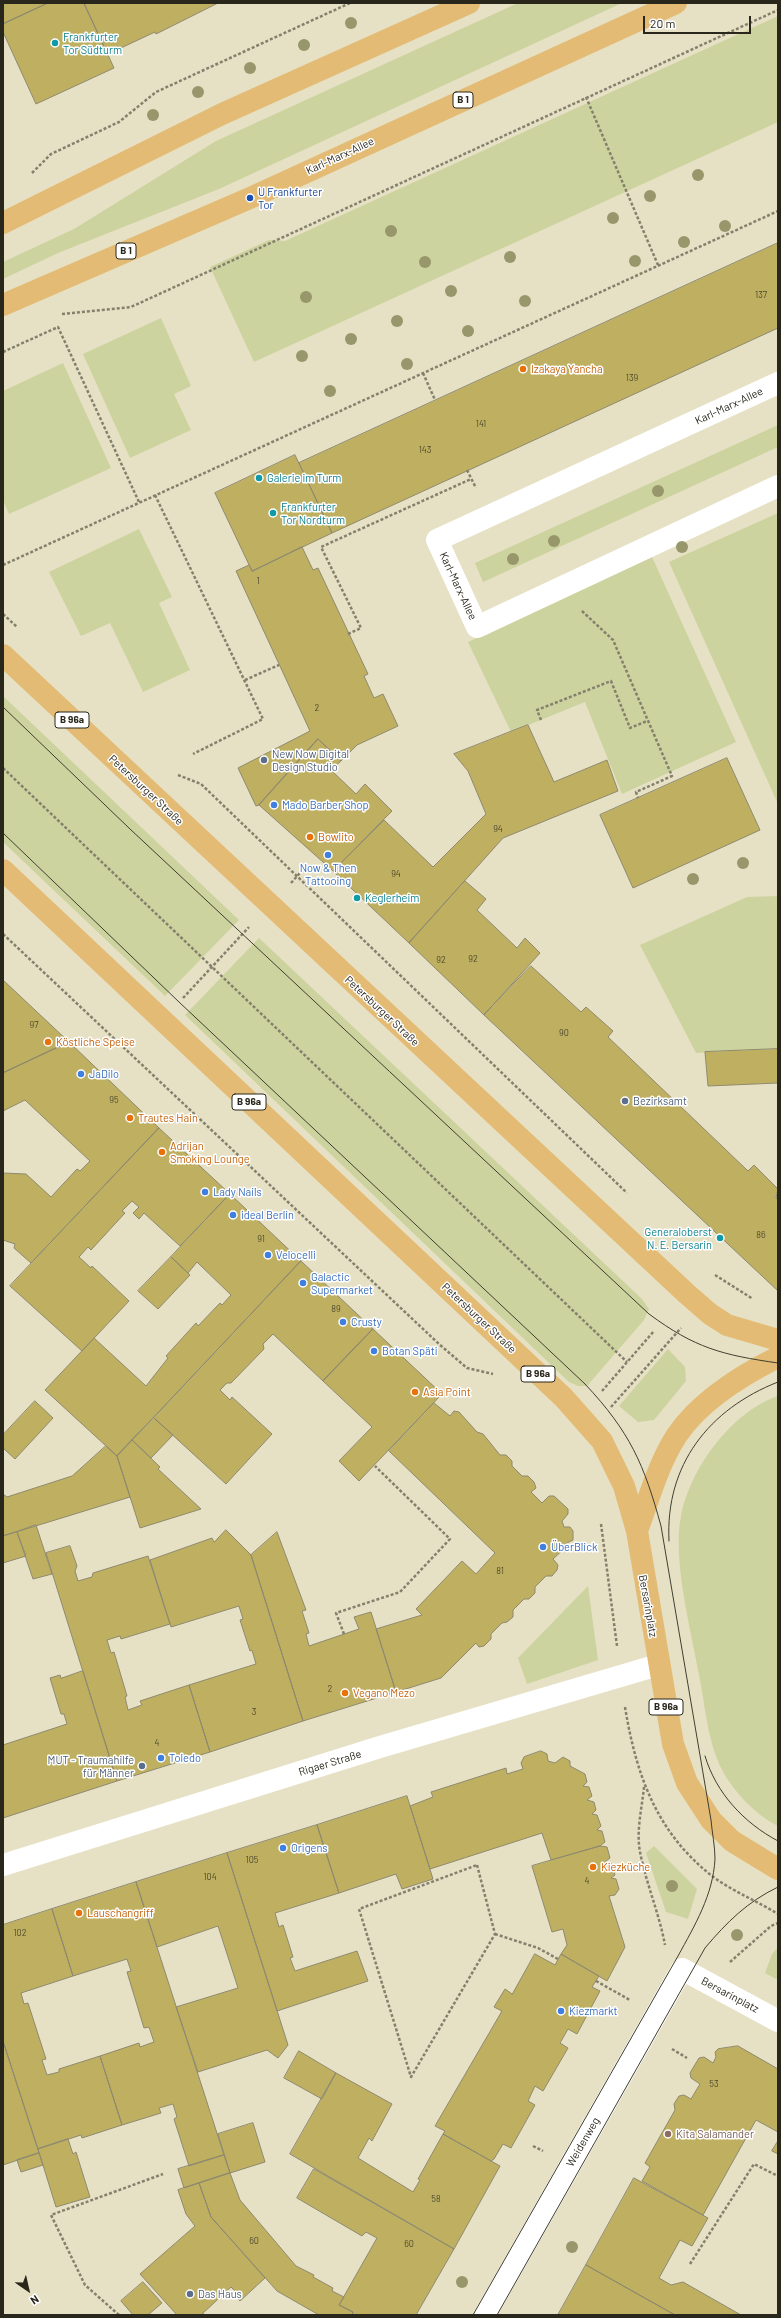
<!DOCTYPE html>
<html>
<head>
<meta charset="utf-8">
<style>
  body { margin:0 }
  #map { position:relative; width:781px; height:2318px; overflow:hidden; background:#e6e1c4; font-family:Barlow,sans-serif }
  canvas { display:block }
  .frame { position:absolute; inset:0; border:4px solid #29271c; pointer-events:none }
  .north { position:absolute; left:8px; top:2270px; width:40px; height:40px; -webkit-text-stroke:3px #fff; paint-order:stroke; rotate:146deg; font-size:11px; font-weight:700; line-height:16px; text-align:center; color:#29271c }
  .north::after { content:''; display:block; margin:auto; width:14px; height:18px; background:#29271c; clip-path:polygon(50% 0,100% 100%,50% 72%,0 100%) }
  .scale { position:absolute; left:643px; top:16px; width:108px; height:18px; box-sizing:border-box; border:2px solid #29271c; border-top:0; padding-left:5px; font-size:12px; line-height:14px; white-space:nowrap; color:#29271c; -webkit-text-stroke:3px #fff; paint-order:stroke }
</style>
</head>
<body>
<div id="map">
<canvas width="781" height="2318"></canvas>
<div class="frame"></div>
<div class="north">N</div>
<div class="scale">20 m</div>
</div>
<script>
const g = document.querySelector('canvas').getContext('2d');
g.lineJoin = 'round';
function paint(path, color) { g.fillStyle = color; g.fill(path, 'evenodd'); }
function stroke(path, color, width, dash) { g.strokeStyle = color; g.lineWidth = width; g.lineCap = dash ? 'butt' : 'round'; g.setLineDash(dash || []); g.stroke(path); }
function write(font, color, halo, rows, align = 'center') {
  g.font = font + ' Barlow,sans-serif'; g.lineWidth = 3; g.setLineDash([]); g.textBaseline = 'middle'; g.strokeStyle = halo; g.fillStyle = color; for (const [text, x, y, turn = 0] of rows) {
    g.save(); g.translate(x, y); g.rotate((+turn || 0) * Math.PI / 180); g.textAlign = isNaN(turn) ? turn : align; if (halo) g.strokeText(text, 0, 0); g.fillText(text, 0, 0); g.restore();
  }
}
const green = new Path2D(`
  M518 3H622L219 189 58 253 3 279V262L74 229 216 141Z
  M778 16V122L254 362 210 267 269 240 285 241Z
  M161 318 191 386 174 394 191 430 130 458 83 354Z
  M63 363 111 468 9 514 3 500V391Z
  M778 425V447L483 582 475 563Z
  M778 513V804L669 562Z
  M139 529 172 597 159 603 190 670 143 692 110 623 81 636 49 572Z
  M652 557 736 742 622 794 585 702 511 732 468 642Z
  M3 696 239 920 165 996 3 842Z
  M778 896V1049L696 1053 640 945 747 897Z
  M259 938 642 1299 649 1309 644 1320 587 1386H578L569 1382 185 1015Z
  M668 1349 685 1367 686 1381 654 1420 638 1422 619 1406Z
  M778 1396V1826C754 1814 732 1790 720 1766 707 1738 705 1704 699 1675 691 1630 672 1559 681 1516 690 1469 731 1412 778 1396Z
  M588 1586 598 1660 527 1684 518 1658Z
  M654 1846 697 1889 688 1919 666 1912 646 1853Z
  M778 1947V1980L765 1973 772 1954Z`);
const building = new Path2D(`
  M3 3H48L3 24Z
  M48 3H84L114 68 36 104 3 32V24Z
  M84 3H218L156 34 155 32 108 54Z
  M778 243V328L332 533 299 463Z
  M295 455 332 533 252 571 215 493Z
  M302 547 313 570 318 568 368 674 364 676 374 698 383 694 398 726 357 745 341 761 318 739 259 805 256 806 238 768 310 731 236 571 249 565 252 571Z
  M528 725 554 782 607 760 618 791 503 838 409 943 333 871 384 820 433 867 486 814 468 771 454 754Z
  M318 739 341 761 331 770 356 794 365 784 392 811 333 871 259 805Z
  M727 758 760 830 633 888 600 815Z
  M465 881 486 899 477 910 517 948 525 938 540 953 484 1015 409 943Z
  M531 966 581 1012 586 1007 613 1031 608 1037 748 1171 754 1165 778 1189 776 1198 778 1200V1291L484 1015Z
  M3 980 69 1042 3 1073Z
  M69 1042 159 1128 31 1263 14 1248 15 1244 3 1240V1173L26 1174 51 1197 77 1169 80 1171 90 1161 25 1100 3 1111V1073Z
  M778 1049V1083L708 1086 705 1052Z
  M159 1128 230 1194 180 1246 144 1213 139 1219 133 1213 139 1207 132 1201 122 1211 125 1213 91 1250 88 1247 79 1257 91 1268 92 1266 129 1301 82 1351 10 1286Z
  M230 1194 301 1261 117 1456 45 1390 94 1338 146 1386 168 1358 166 1356 196 1323 198 1326 220 1303 222 1305 231 1295 197 1262 188 1273 171 1257Z
  M171 1257 190 1275 158 1309 138 1291Z
  M301 1261 373 1329 323 1381 273 1334 263 1344 264 1349 231 1383H227L220 1390 230 1400 232 1397 272 1434 226 1484 154 1418Z
  M373 1329 442 1394 359 1481 339 1461 372 1427 323 1381Z
  M35 1401 53 1418 15 1459 3 1448V1435Z
  M434 1403 450 1416 454 1411 459 1412 477 1432 483 1434 500 1455H506L512 1461V1466L522 1476H528L534 1482 536 1488 531 1492 542 1503 549 1496H554L568 1509V1514L562 1521 564 1527H570L573 1531V1540L565 1544V1548L553 1559 558 1565 557 1570 552 1576H546L535 1587V1593L529 1599H524L513 1610V1617L507 1622 502 1623 491 1634V1639L484 1646 479 1647 476 1643 441 1678 396 1692 376 1629 422 1615 416 1609 462 1561 476 1574 495 1553 389 1451Z
  M154 1418 173 1435 151 1458 132 1440Z
  M132 1440 160 1467 158 1469 201 1509 140 1528 117 1456Z
  M106 1446 117 1456 130 1497 3 1536V1494L7 1497 72 1476Z
  M36 1525 52 1574 33 1579 17 1532Z
  M226 1530 251 1555 303 1721 210 1752 189 1685 256 1664 252 1650 250 1651 240 1620 243 1619 239 1606 171 1627 150 1560 212 1538 214 1542Z
  M17 1532 26 1556 3 1563V1536Z
  M277 1532 306 1610 302 1611 309 1633 306 1634 309 1646 359 1629 354 1617 371 1612 396 1692 303 1721 251 1555Z
  M70 1546 77 1566 75 1571 78 1581 92 1577 93 1573 148 1556 170 1624 121 1639 120 1636 107 1640 111 1653 114 1652 127 1696 125 1697 128 1710 142 1705 140 1701 189 1685 210 1752 117 1781 46 1553Z
  M83 1671 117 1781 3 1818V1745L67 1724 64 1714H61L50 1678 60 1675 61 1678Z
  M541 1751 547 1754 548 1761 555 1763 563 1757 570 1761V1766L585 1774 587 1782 583 1786 589 1787 592 1796 587 1800 594 1802 596 1810 592 1814 597 1815 601 1826 597 1830 602 1831 605 1842 600 1846 551 1860 542 1833 430 1869 410 1806 433 1797 431 1792 506 1768 507 1774 523 1769 521 1763 524 1757Z
  M407 1796 433 1879 402 1889 396 1874 339 1893 317 1825Z
  M317 1825 339 1893 275 1913 279 1927 283 1925 293 1957 290 1958 295 1971 357 1951 368 1981 277 2011 227 1853Z
  M600 1846 607 1847 610 1858 605 1862 612 1864 615 1875 611 1878 616 1879 619 1889 615 1895 609 1896 625 1947 607 1981 561 1954 567 1945 563 1929 552 1932 532 1866Z
  M227 1853 288 2045 278 2058 267 2050 198 2072 176 2007 238 1988 218 1926 157 1947 136 1882Z
  M136 1882 224 2155 189 2166 174 2119 177 2117 173 2104 159 2108 161 2113 122 2125 100 2056 139 2043 140 2047 154 2042 149 2027 144 2028 127 1972 131 1971 127 1959 73 1976 52 1909Z
  M52 1909 73 1976 21 1993 24 2004 28 2003 46 2059 42 2060 47 2075 59 2072V2069L100 2056 122 2125 82 2138 81 2135 38 2149 3 2041V1925Z
  M535 1954 555 1965 561 1954 599 1976 592 1987 600 1991 577 2034 568 2029 560 2043 568 2048 543 2091 535 2086 528 2101 535 2105 511 2148 503 2144 494 2159 491 2161 443 2134 445 2131 435 2126 502 2011 494 2007 505 1989 512 1994Z
  M3 2041 39 2153 3 2165Z
  M738 2046 778 2069V2132L756 2120 703 2215 642 2181 650 2167 645 2163 675 2110 674 2104 679 2096 684 2095 691 2099 700 2084 691 2078 690 2073 699 2058 704 2057 713 2063 716 2057 715 2052 718 2049Z
  M299 2051 336 2073 322 2099 284 2078Z
  M336 2073 392 2104 372 2141 369 2138 358 2158 413 2192 420 2180 418 2179 443 2134 500 2166 454 2249 290 2154Z
  M253 2123 265 2162 230 2173 218 2134Z
  M68 2139 73 2154 76 2152 90 2197 56 2207 38 2149Z
  M778 2141V2154L772 2151Z
  M39 2153 43 2165 21 2172 17 2160Z
  M224 2155 230 2173 184 2188 178 2169Z
  M314 2169 454 2249 416 2315H352L353 2312 339 2305 377 2238 366 2232 362 2236 297 2198Z
  M230 2173 240 2200 296 2266 314 2275 313 2277 333 2288 332 2291 344 2297 339 2305 353 2312 352 2315H319L277 2291 211 2217 199 2183Z
  M634 2178 708 2218 692 2246 680 2240 659 2278 671 2285 683 2282 741 2315H675L586 2265Z
  M199 2183 211 2217 265 2278 240 2301 237 2298 240 2296 231 2287 201 2315H177L140 2274 195 2226 186 2214 178 2190Z
  M586 2265 675 2315H558Z
  M143 2282 162 2303 148 2315H133L121 2301Z`);
const path = new Path2D(`
  M586 97 658 265
  M32 173 51 154 119 122 156 92 350 3
  M62 314 131 307 778 10
  M3 352 58 327 139 502
  M423 373 435 400
  M467 470 476 488
  M155 495 263 719 193 754
  M3 565 778 211
  M582 611 613 640 672 776 636 792 638 798
  M3 614 17 627
  M348 634 361 628 321 547 471 479
  M245 680 279 665
  M541 720 537 710 611 681 630 728 647 721
  M3 768 627 1362
  M178 775 201 784 627 1193
  M291 883 307 865
  M3 934 439 1344 467 1368 493 1374
  M183 998 249 927
  M715 1275 753 1299
  M602 1391 654 1331
  M611 1407 681 1328
  M601 1524 617 1646
  M344 1634 336 1613 400 1592 450 1539 375 1466
  M625 1707C636 1774 656 1832 712 1876 732 1891 757 1901 778 1914
  M644 1787C642 1808 636 1831 640 1852 646 1883 659 1913 665 1945
  M477 1865 495 1934 411 2077 359 1909Z
  M495 1934 538 1948 558 1959
  M730 1962 771 1926 778 1923
  M596 1981 630 2000
  M672 2049 687 2058
  M533 2146 543 2151
  M690 2264 754 2164 778 2176
  M202 2314 203 2315
  M119 2315 85 2285 51 2215 163 2174`);
const street = new Path2D(`
  M778 383 437 540 477 627 778 486
  M3 1865 380 1747 658 1665
  M485 2315 682 1969 778 2021`);
const primary = new Path2D(`
  M3 223 222 114 469 3
  M3 305 250 198 676 3
  M3 655 687 1294 710 1314 727 1325 778 1340
  M3 870 564 1398 602 1441 624 1486 637 1531 673 1744 687 1783 711 1820 732 1841 778 1869
  M637 1531C649 1499 658 1464 677 1435 700 1401 742 1375 778 1357`);
const tram = new Path2D(`
  M3 707 130 829 649 1314C695 1348 722 1355 778 1363
  M3 833 179 1002 585 1384C630 1432 644 1464 661 1526L711 1820C712 1832 715 1846 715 1859 713 1895 695 1925 678 1956L473 2315
  M669 1541C665 1465 709 1409 778 1382
  M705 1756C716 1793 744 1823 778 1841
  M497 2315 705 1948C727 1922 747 1902 778 1887`);
const trees = [
  [351,23],
  [304,45],
  [250,68],
  [198,92],
  [153,115],
  [698,175],
  [650,196],
  [613,218],
  [725,226],
  [391,231],
  [684,242],
  [510,257],
  [635,261],
  [425,262],
  [451,291],
  [306,297],
  [525,301],
  [397,321],
  [468,331],
  [351,339],
  [302,356],
  [407,364],
  [330,391],
  [658,491],
  [554,541],
  [682,547],
  [513,559],
  [743,863],
  [693,879],
  [672,1886],
  [737,1935],
  [572,2247],
  [462,2282]
];
const markers = [
  [55,43,4,"#0f9aa8"],
  [250,198,4,"#1a4fb4"],
  [523,369,4,"#e8710a"],
  [259,478,4,"#0f9aa8"],
  [273,513,4,"#0f9aa8"],
  [264,760,4,"#5c6f8a"],
  [274,805,4,"#3f7fe0"],
  [310,837,4,"#e8710a"],
  [328,855,4,"#3f7fe0"],
  [357,898,4,"#0f9aa8"],
  [48,1042,4,"#e8710a"],
  [81,1074,4,"#3f7fe0"],
  [625,1101,4,"#5c6f8a"],
  [130,1118,4,"#e8710a"],
  [162,1152,4,"#e8710a"],
  [205,1192,4,"#3f7fe0"],
  [233,1215,4,"#3f7fe0"],
  [720,1238,4,"#0f9aa8"],
  [268,1255,4,"#3f7fe0"],
  [303,1283,4,"#3f7fe0"],
  [343,1322,4,"#3f7fe0"],
  [374,1351,4,"#3f7fe0"],
  [415,1392,4,"#e8710a"],
  [543,1547,4,"#3f7fe0"],
  [345,1693,4,"#e8710a"],
  [161,1758,4,"#3f7fe0"],
  [142,1766,4,"#5c6f8a"],
  [283,1848,4,"#3f7fe0"],
  [593,1867,4,"#e8710a"],
  [79,1913,4,"#e8710a"],
  [561,2011,4,"#3f7fe0"],
  [668,2134,4,"#8d6e63"],
  [190,2294,4,"#5c6f8a"]
];
const numberNames = [
  ["137",761,295],
  ["139",632,378],
  ["141",481,424],
  ["143",425,450],
  ["1",258,581],
  ["2",317,708],
  ["94",498,829],
  ["94",396,874],
  ["92",473,959],
  ["92",441,960],
  ["97",34,1025],
  ["90",564,1033],
  ["95",114,1100],
  ["86",761,1235],
  ["91",261,1239],
  ["89",336,1309],
  ["81",500,1571],
  ["2",330,1689],
  ["3",254,1712],
  ["4",157,1743],
  ["105",252,1860],
  ["104",210,1877],
  ["4",587,1881],
  ["102",20,1933],
  ["53",714,2084],
  ["58",436,2199],
  ["60",254,2241],
  ["60",409,2244]
];
const shields = [
  [463,100,20],
  [126,251,20],
  [72,720,34],
  [249,1102,34],
  [538,1374,34],
  [666,1707,34]
];
const shieldNames = [
  ["B 1",463,100],
  ["B 1",126,251],
  ["B 96a",72,720],
  ["B 96a",249,1102],
  ["B 96a",538,1374],
  ["B 96a",666,1707]
];
const cultureNames = [
  ["Frankfurter",63,37],
  ["Tor Südturm",63,50],
  ["Galerie im Turm",267,478],
  ["Frankfurter",281,507],
  ["Tor Nordturm",281,520],
  ["Keglerheim",365,898],
  ["Generaloberst",712,1232,"right"],
  ["N. E. Bersarin",712,1245,"right"]
];
const streetNames = [
  ["Karl-Marx-Allee",340,156,-25],
  ["Karl-Marx-Allee",729,406,-25],
  ["Karl-Marx-Allee",458,586,65],
  ["Petersburger Straße",146,790,43],
  ["Petersburger Straße",382,1011,43],
  ["Petersburger Straße",479,1318,43],
  ["Bersarinplatz",648,1606,80],
  ["Rigaer Straße",330,1763,-17],
  ["Bersarinplatz",730,1995,28],
  ["Weidenweg",583,2142,-60]
];
const transitNames = [
  ["U Frankfurter",258,192],
  ["Tor",258,205]
];
const foodNames = [
  ["Izakaya Yancha",531,369],
  ["Bowlito",318,837],
  ["Köstliche Speise",56,1042],
  ["Trautes Hain",138,1118],
  ["Adrijan",170,1146],
  ["Smoking Lounge",170,1159],
  ["Asia Point",423,1392],
  ["Vegano Mezo",353,1693],
  ["Kiezküche",601,1867],
  ["Lauschangriff",87,1913]
];
const serviceNames = [
  ["New Now Digital",272,754],
  ["Design Studio",272,767],
  ["Bezirksamt",633,1101],
  ["MUT - Traumahilfe",134,1760,"right"],
  ["für Männer",134,1773,"right"],
  ["Das Haus",198,2294]
];
const shopNames = [
  ["Mado Barber Shop",282,805],
  ["Now & Then",328,868,"center"],
  ["Tattooing",328,881,"center"],
  ["JaDilo",89,1074],
  ["Lady Nails",213,1192],
  ["ideal Berlin",241,1215],
  ["Velocelli",276,1255],
  ["Galactic",311,1277],
  ["Supermarket",311,1290],
  ["Crusty",351,1322],
  ["Botan Späti",382,1351],
  ["ÜberBlick",551,1547],
  ["Toledo",169,1758],
  ["Origens",291,1848],
  ["Kiezmarkt",569,2011]
];
const educationNames = [
  ["Kita Salamander",676,2134]
];
paint(green, '#cdd39e');
paint(building, '#bfb061');
stroke(building, '#8e896e', 1);
stroke(path, '#84806d', 2.5, [3, 2]);
stroke(street, '#fff', 22);
stroke(primary, '#e3bb74', 22);
stroke(tram, '#403e31', 1);
g.fillStyle = '#97976b';
for (const [x, y] of trees) { g.beginPath(); g.arc(x, y, 6, 0, 2 * Math.PI); g.fill(); }
for (const [x, y, r, color] of markers) { const dot = new Path2D(); dot.arc(x, y, r, 0, 2 * Math.PI); g.fillStyle = color; g.fill(dot); stroke(dot, '#fff', 1.5); }
write('9px', '#4e492d', null, numberNames);
for (const [x, y, w] of shields) { const box = new Path2D(); box.roundRect(x - w / 2, y - 8, w, 16, 3); g.fillStyle = '#fff'; g.fill(box); stroke(box, '#29271c', 1); }
write('bold 10px', '#29271c', null, shieldNames);
write('11px', '#0d838f', '#fff', cultureNames, 'left');
write('11px', '#29271c', '#fff', streetNames);
write('11px', '#164399', '#fff', transitNames, 'left');
write('11px', '#c56008', '#fff', foodNames, 'left');
write('11px', '#4e5e75', '#fff', serviceNames, 'left');
write('11px', '#366cbe', '#fff', shopNames, 'left');
write('11px', '#785e54', '#fff', educationNames, 'left');
</script>
</body>
</html>
